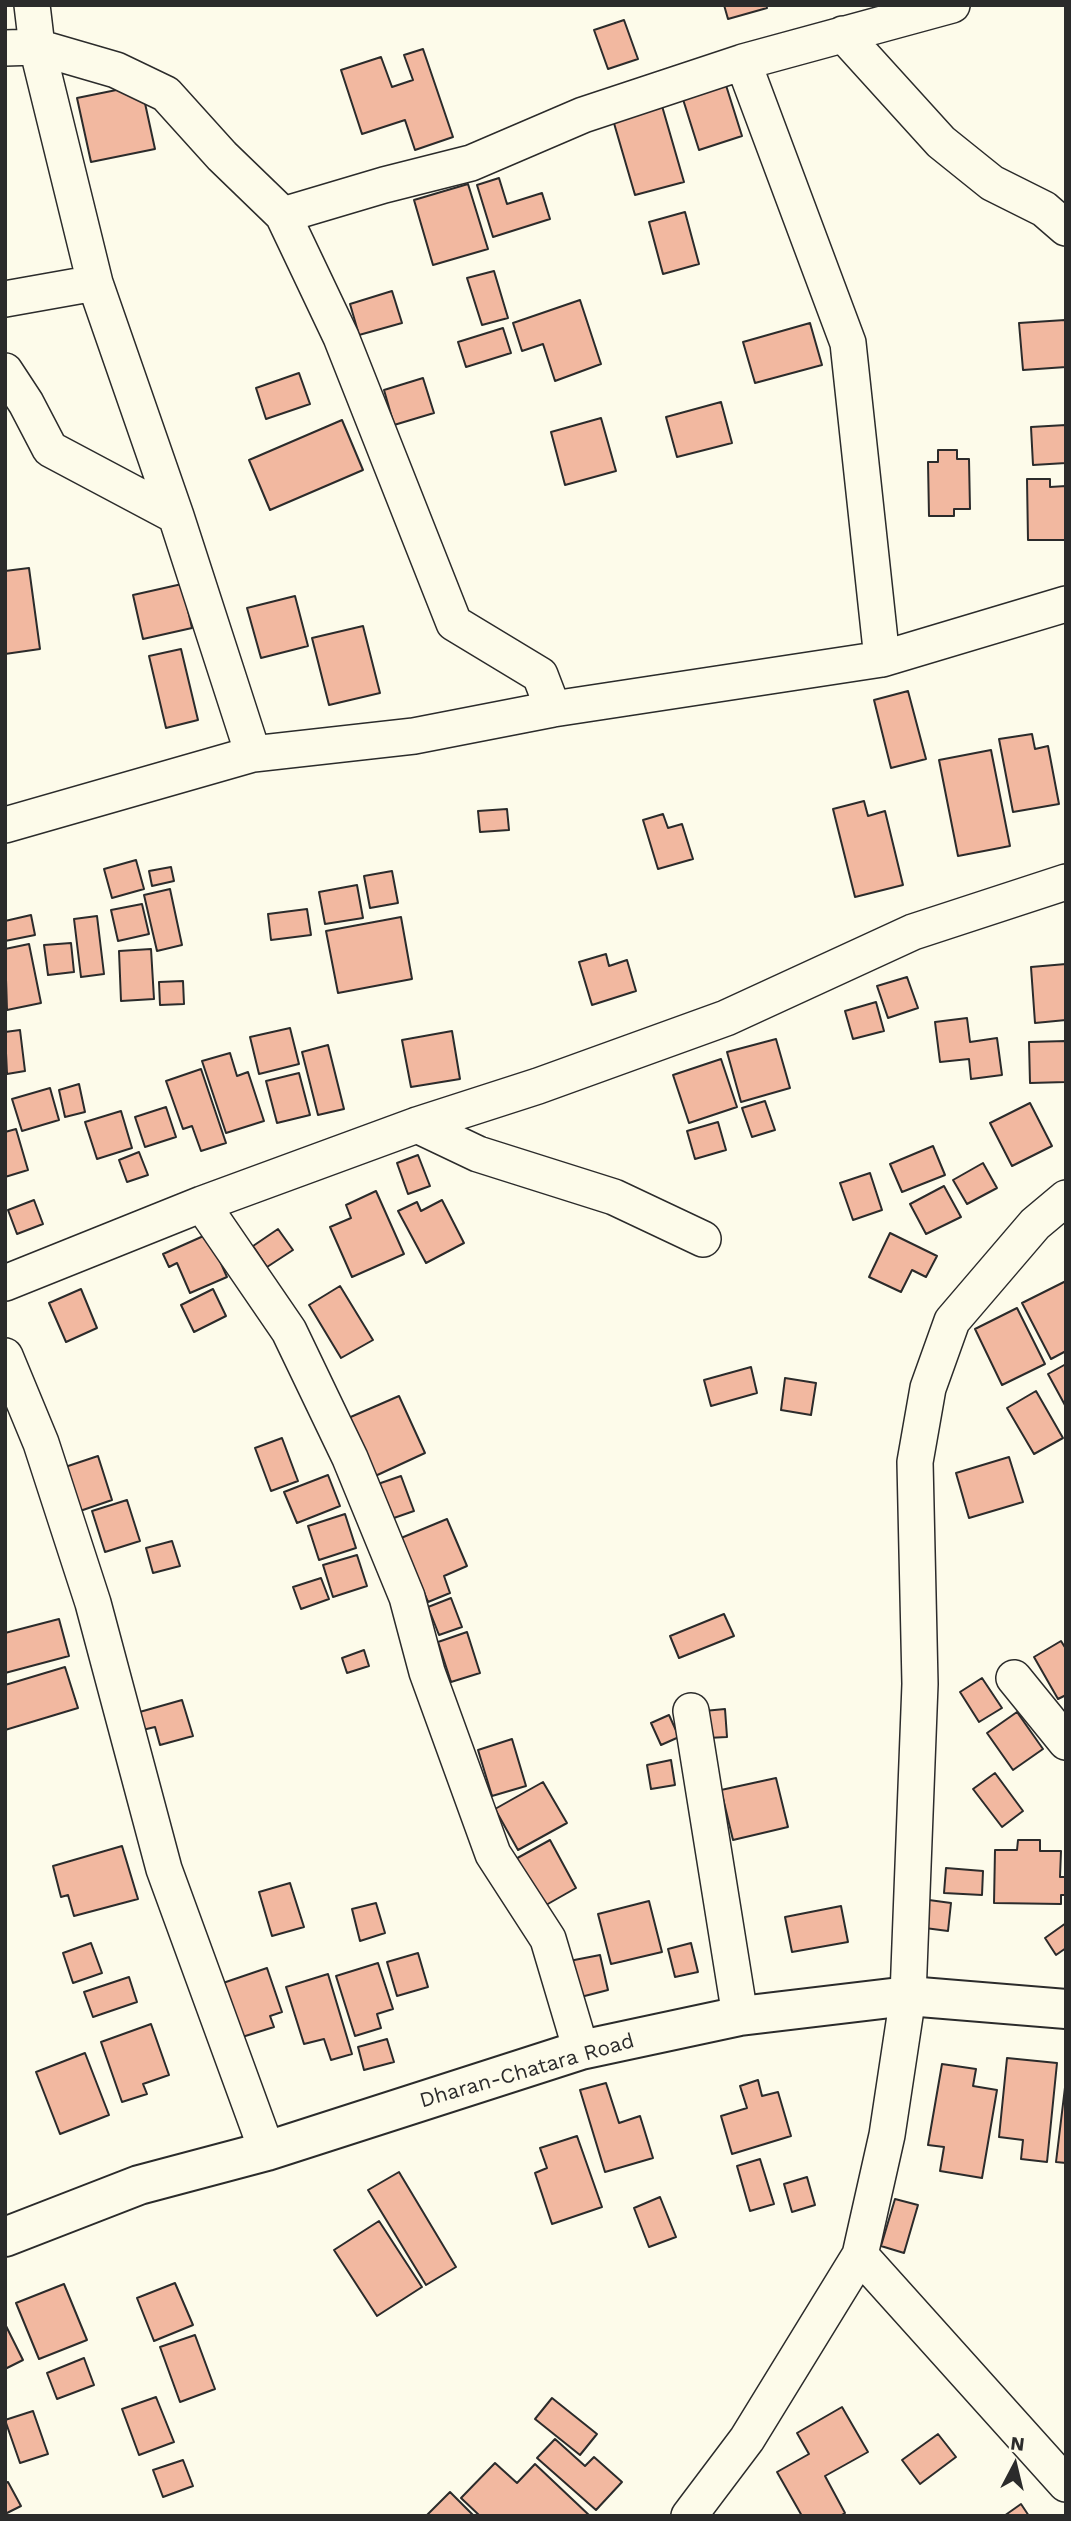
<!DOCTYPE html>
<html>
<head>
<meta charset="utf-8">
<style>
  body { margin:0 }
  #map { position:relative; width:1071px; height:2521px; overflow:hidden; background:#fdfbea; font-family:"Work Sans",sans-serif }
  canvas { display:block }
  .frame { position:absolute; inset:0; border:7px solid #2b2b2b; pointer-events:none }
  .north { position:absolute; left:980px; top:2430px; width:70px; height:70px; -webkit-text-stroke:5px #fdfbea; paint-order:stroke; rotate:7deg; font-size:19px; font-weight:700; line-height:28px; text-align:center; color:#2b2b2b }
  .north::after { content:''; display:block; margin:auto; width:24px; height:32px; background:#2b2b2b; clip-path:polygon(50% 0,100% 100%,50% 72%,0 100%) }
</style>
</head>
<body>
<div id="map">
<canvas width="1071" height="2521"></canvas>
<div class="frame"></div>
<div class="north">N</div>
</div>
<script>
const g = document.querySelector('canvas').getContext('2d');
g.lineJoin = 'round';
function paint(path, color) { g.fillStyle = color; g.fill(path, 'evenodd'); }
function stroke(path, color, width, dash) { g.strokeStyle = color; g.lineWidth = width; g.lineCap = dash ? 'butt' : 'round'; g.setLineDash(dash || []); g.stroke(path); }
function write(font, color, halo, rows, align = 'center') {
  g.font = font + ' "Work Sans",sans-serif'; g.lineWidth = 5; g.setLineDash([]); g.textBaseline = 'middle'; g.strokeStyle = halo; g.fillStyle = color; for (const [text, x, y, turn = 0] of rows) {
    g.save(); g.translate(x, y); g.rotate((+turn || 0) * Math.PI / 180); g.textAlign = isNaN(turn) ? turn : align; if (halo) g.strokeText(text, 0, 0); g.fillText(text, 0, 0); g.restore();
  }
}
const building = new Path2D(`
  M724 5H766L767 8 728 19Z
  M624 20 638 59 608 69 594 30Z
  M423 49 453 137 415 150 405 120 362 134 341 70 381 57 392 87 413 80 404 55Z
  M724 79 742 136 699 150 681 93Z
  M141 85 155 149 91 162 77 98Z
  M660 99 684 182 635 195 611 113Z
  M499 178 507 204 542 193 550 219 493 237 477 185Z
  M468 184 488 249 433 265 414 200Z
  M685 212 699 264 663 274 649 222Z
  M494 271 508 318 482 325 467 278Z
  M392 291 402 323 359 335 350 304Z
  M580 300 601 364 555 381 543 344 522 351 513 323Z
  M1065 320 1066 367 1023 370 1019 323Z
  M810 323 822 365 755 383 743 342Z
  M503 328 511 353 466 367 458 342Z
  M299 373 310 404 266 419 256 388Z
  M423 378 434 413 394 425 384 390Z
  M721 402 732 443 677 457 666 417Z
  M601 418 616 471 565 485 551 432Z
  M342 420 363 470 270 510 249 460Z
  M1066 425V463L1033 465 1031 427Z
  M938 450H957V459H969L970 509H954V516H929L928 462H938Z
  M1027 479H1050V487L1066 486V540H1028Z
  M29 568 40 649 5 654V571Z
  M182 584 192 628 143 639 133 595Z
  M295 596 308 646 261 658 247 608Z
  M363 626 380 693 329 705 312 638Z
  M181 649 198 720 166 728 149 656Z
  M908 691 926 759 891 768 874 700Z
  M1032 734 1035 749 1048 746 1059 804 1013 812 999 739Z
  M991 750 1010 846 958 856 939 760Z
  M864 801 868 816 885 811 903 885 855 897 833 809Z
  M507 809 509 830 480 832 478 811Z
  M663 814 668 828 682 824 693 859 658 869 643 820Z
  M136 860 144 889 112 898 104 869Z
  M171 867 174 881 152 886 149 871Z
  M392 871 398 903 370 908 364 876Z
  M357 885 363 918 325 924 319 892Z
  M170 889 182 945 157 951 144 895Z
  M142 904 149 934 118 941 111 910Z
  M307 909 311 935 271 940 268 914Z
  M31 915 35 935 5 941V921Z
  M97 916 104 974 81 977 74 919Z
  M401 917 412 979 338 993 326 931Z
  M71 943 74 972 48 975 44 945Z
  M29 944 41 1003 7 1010 5 949Z
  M151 949 154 999 121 1001 119 951Z
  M606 954 609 966 627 960 636 991 592 1005 579 962Z
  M1066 964V1020L1035 1023 1031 967Z
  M907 977 918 1008 888 1018 877 986Z
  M183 981 184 1004 160 1005 159 982Z
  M876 1002 884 1031 853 1039 845 1011Z
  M967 1018 970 1042 997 1038 1002 1075 971 1079 969 1059 940 1062 935 1022Z
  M290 1028 299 1064 259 1074 250 1037Z
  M20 1030 25 1071 7 1074 5 1032Z
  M452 1031 460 1079 411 1087 402 1040Z
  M776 1039 790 1088 741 1102 727 1052Z
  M1066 1041V1082L1030 1083 1029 1042Z
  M328 1045 344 1109 318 1115 302 1052Z
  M230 1053 237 1076 248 1072 264 1121 226 1133 202 1061Z
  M721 1059 737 1107 689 1123 673 1075Z
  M201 1069 226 1143 201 1151 192 1126 183 1129 166 1081Z
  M299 1073 310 1115 277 1123 266 1081Z
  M79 1084 85 1112 65 1117 59 1090Z
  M50 1088 59 1120 22 1131 12 1099Z
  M765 1101 775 1130 752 1137 742 1108Z
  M1030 1103 1052 1146 1012 1166 990 1123Z
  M166 1107 176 1137 145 1147 135 1117Z
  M121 1111 132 1148 97 1159 85 1122Z
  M718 1122 726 1150 695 1159 687 1131Z
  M16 1129 28 1170 5 1177V1132Z
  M933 1146 945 1175 902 1192 890 1164Z
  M139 1152 148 1175 127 1182 119 1160Z
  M418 1155 430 1186 408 1194 397 1163Z
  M983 1163 997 1188 967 1204 953 1180Z
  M870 1173 882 1210 853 1220 840 1183Z
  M944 1186 961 1217 926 1234 910 1204Z
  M376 1191 404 1254 352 1277 330 1227 351 1218 346 1205Z
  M34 1200 43 1224 17 1234 8 1210Z
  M442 1200 464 1243 426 1263 398 1211 417 1202 421 1211Z
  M278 1229 293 1250 267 1267 253 1246Z
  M890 1233 937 1256 926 1277 912 1270 901 1292 869 1277Z
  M208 1234 227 1277 190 1293 177 1263 169 1267 163 1254Z
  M1066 1281V1351L1051 1359 1022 1303Z
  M340 1286 373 1340 341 1358 309 1305Z
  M81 1289 97 1328 66 1342 49 1303Z
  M213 1289 226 1316 194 1332 181 1305Z
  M1017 1308 1045 1364 1002 1385 975 1329Z
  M1066 1364V1407L1048 1374Z
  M751 1367 757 1393 711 1406 704 1380Z
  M785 1378 816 1383 811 1415 781 1410Z
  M1036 1391 1063 1438 1034 1454 1007 1408Z
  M399 1396 425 1453 373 1477 346 1419Z
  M282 1438 298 1481 271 1491 255 1448Z
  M98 1456 112 1500 80 1511 65 1467Z
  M1009 1457 1023 1502 969 1518 956 1473Z
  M328 1475 340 1506 297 1523 284 1492Z
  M401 1476 414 1511 388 1520 375 1485Z
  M127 1500 140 1541 105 1552 92 1511Z
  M345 1514 356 1548 319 1560 308 1526Z
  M447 1519 467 1566 444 1576 450 1593 428 1602 401 1538Z
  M172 1541 180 1566 153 1573 146 1548Z
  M357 1555 367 1586 333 1597 323 1565Z
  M321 1578 329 1599 301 1609 293 1587Z
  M451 1598 462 1627 439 1635 428 1607Z
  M724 1614 734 1636 679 1658 670 1636Z
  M59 1619 69 1656 5 1673V1633Z
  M467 1632 480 1673 451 1682 438 1642Z
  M1061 1641 1066 1649V1695L1058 1699 1034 1657Z
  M364 1650 369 1666 347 1673 342 1658Z
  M65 1667 78 1708 5 1730V1685Z
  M982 1678 1002 1708 979 1722 960 1692Z
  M182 1700 193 1736 160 1745 155 1727 134 1732 129 1715Z
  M725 1709 727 1737 707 1738 704 1711Z
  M1017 1712 1043 1749 1013 1770 987 1733Z
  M669 1715 679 1737 661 1745 651 1723Z
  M512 1739 526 1786 492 1796 478 1750Z
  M671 1760 675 1785 651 1789 647 1765Z
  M995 1773 1023 1811 1002 1827 973 1789Z
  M776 1778 788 1827 733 1840 721 1790Z
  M543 1782 567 1823 518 1850 495 1809Z
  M550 1840 576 1888 539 1909 512 1861Z
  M1018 1840H1040V1851H1061L1060 1877H1066V1895H1061V1904L994 1903 995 1850H1017Z
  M122 1846 138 1899 74 1916 68 1895 61 1897 53 1866Z
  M946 1868 983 1871 982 1895 944 1893Z
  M290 1883 304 1927 272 1936 259 1892Z
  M929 1900 951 1903 948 1931 925 1928Z
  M649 1901 662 1952 611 1964 598 1914Z
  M376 1903 385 1933 360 1941 352 1909Z
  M841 1906 848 1942 792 1952 785 1917Z
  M1066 1923V1948L1056 1955 1045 1938Z
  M91 1943 102 1973 73 1983 63 1953Z
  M691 1943 698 1972 675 1977 668 1949Z
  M418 1953 428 1987 397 1996 387 1962Z
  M600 1955 608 1990 573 1999 564 1962Z
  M378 1963 393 2009 377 2014 381 2028 355 2036 336 1976Z
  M267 1968 282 2012 270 2016 274 2027 239 2038 220 1984Z
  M328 1974 352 2054 331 2060 324 2039 304 2044 286 1987Z
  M129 1977 137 2002 93 2017 84 1992Z
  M151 2024 169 2075 143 2084 147 2094 122 2102 101 2042Z
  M387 2039 394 2062 364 2070 358 2047Z
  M85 2053 109 2115 60 2134 36 2072Z
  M1007 2058 1057 2063 1047 2162 1021 2159 1023 2140 999 2137Z
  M942 2064 976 2069 973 2086 997 2090 982 2178 940 2171 944 2147 928 2145Z
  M1066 2079V2163L1056 2162Z
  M758 2080 762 2096 778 2092 791 2136 732 2154 721 2116 747 2108 740 2086Z
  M606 2083 619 2123 640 2116 653 2158 605 2172 580 2090Z
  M577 2136 602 2207 552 2224 535 2173 547 2168 540 2148Z
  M760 2159 774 2204 750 2211 737 2166Z
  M399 2172 456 2267 426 2285 368 2190Z
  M807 2177 815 2205 792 2212 784 2184Z
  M660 2197 676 2237 649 2247 634 2208Z
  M895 2199 918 2205 904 2253 881 2246Z
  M379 2221 422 2287 377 2316 334 2250Z
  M175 2283 193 2325 154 2341 137 2298Z
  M64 2284 87 2340 39 2359 16 2303Z
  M5 2324 23 2360 5 2369Z
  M195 2335 215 2389 180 2402 160 2347Z
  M84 2358 94 2385 57 2399 47 2373Z
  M156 2397 174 2442 139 2455 122 2409Z
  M552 2398 597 2434 580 2455 535 2419Z
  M842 2407 868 2452 825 2476 845 2513 840 2516H802L777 2472 809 2454 797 2433Z
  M33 2411 48 2454 20 2463 5 2420Z
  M938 2434 956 2457 920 2484 902 2460Z
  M555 2439 585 2466 594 2457 622 2482 596 2510 537 2458Z
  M183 2460 193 2486 163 2497 153 2470Z
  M495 2463 517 2483 535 2464 590 2516H480L461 2498Z
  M8 2482 21 2506 5 2514V2483Z
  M450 2492 474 2516H426Z
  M1021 2504 1029 2516H1004Z`);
const street = new Path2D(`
  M32 5 37 47 95 283 176 516 253 754
  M843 34 941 142 992 183 1044 209 1066 228
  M5 48 37 47 116 70 166 94 222 156 283 215 341 337 454 623 540 675 553 709
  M743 62 848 343 882 659
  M283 215 384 185 471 163 583 115 743 62 952 5
  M5 299 95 283
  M5 371 26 403 50 449 176 516
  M5 825 253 754 414 736 553 709 882 659 1066 604
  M417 1125 478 1154 614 1197 703 1239
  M202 1204 289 1331 350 1458 407 1597 427 1672 493 1854 548 1939 581 2050
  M5 1283 202 1204 417 1125 538 1086 726 1018 913 932 1066 882
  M5 1356 41 1443 93 1603 164 1869 267 2151
  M1014 1678 1066 1742
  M691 1711 740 2016
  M860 2255 1066 2484
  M689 2516 747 2439 860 2255 887 2135 908 1996 920 1684 915 1462 928 1388 952 1321 1035 1224 1066 1198`);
const primary = new Path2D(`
  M5 2237 139 2185 267 2151 581 2050 740 2016 908 1996 1066 2009`);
const streetNames = [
  ["Dharan-Chatara Road",527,2071,-16]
];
paint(building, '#f2b8a0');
stroke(building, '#2b2b2b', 2);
stroke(street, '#2b2b2b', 38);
stroke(primary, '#2b2b2b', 42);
stroke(street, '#fdfbea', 35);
stroke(primary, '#fdfbea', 38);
write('21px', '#2b2b2b', '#fdfbea', streetNames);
</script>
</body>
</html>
